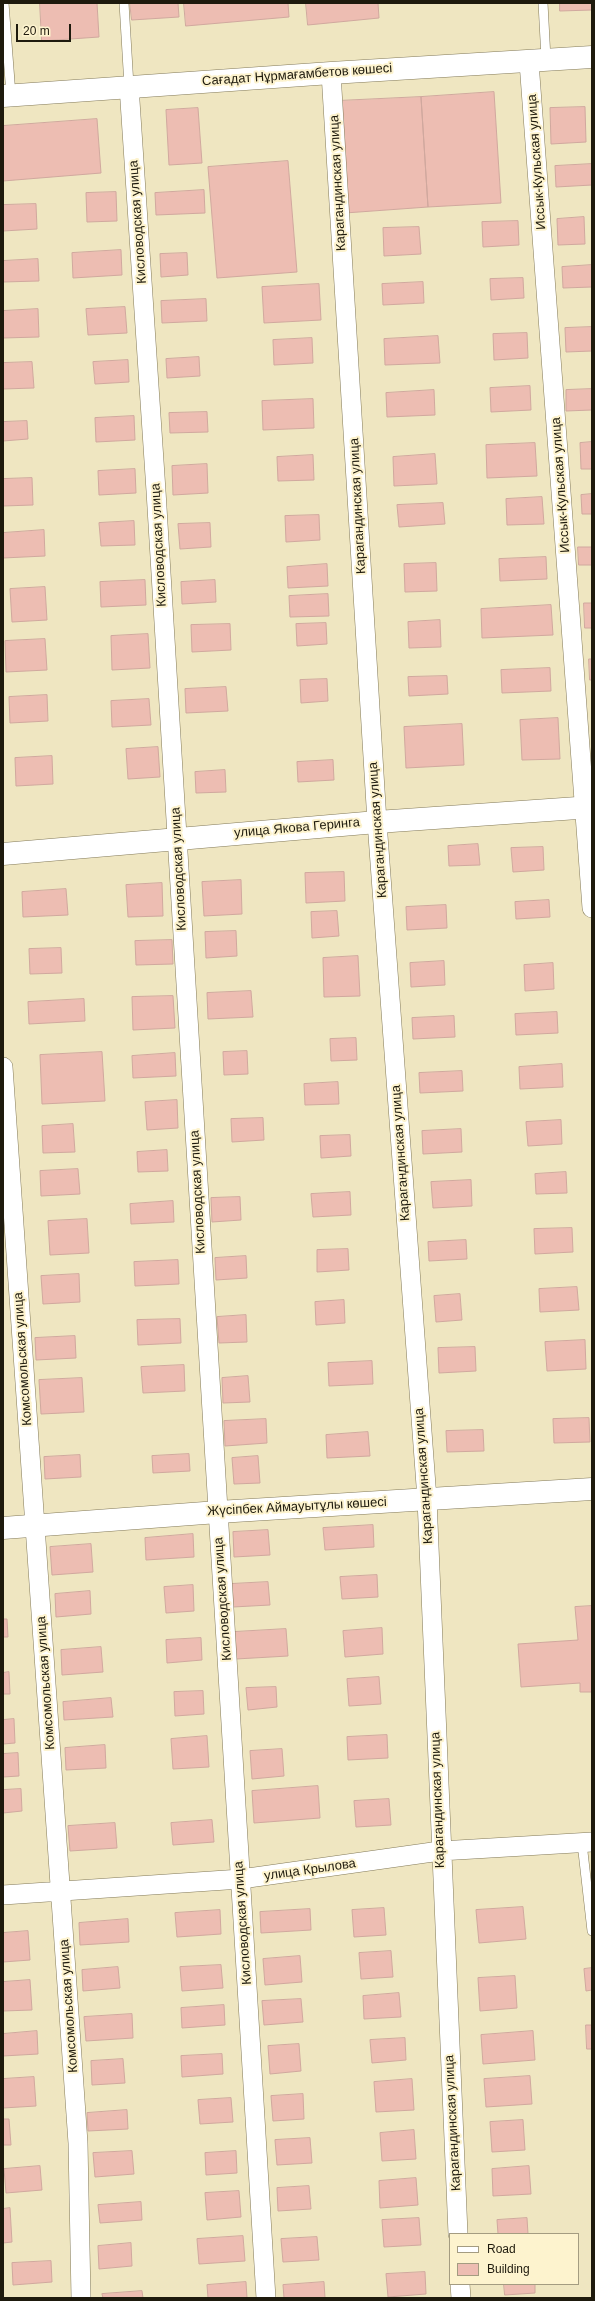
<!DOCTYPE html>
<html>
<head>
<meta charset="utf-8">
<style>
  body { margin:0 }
  #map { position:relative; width:595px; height:2301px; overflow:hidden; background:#efe6c1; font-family:Helvetica,sans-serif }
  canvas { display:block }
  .frame { position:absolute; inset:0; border:4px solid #1e1a0d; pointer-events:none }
  .legend { position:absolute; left:449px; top:2233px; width:130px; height:52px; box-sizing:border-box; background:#fdf3ce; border:1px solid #a49c81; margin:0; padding:5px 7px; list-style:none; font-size:12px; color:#1e1a0d }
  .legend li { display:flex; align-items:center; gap:8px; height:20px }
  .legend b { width:20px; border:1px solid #a49c81 }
  .scale { position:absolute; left:16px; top:24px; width:55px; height:18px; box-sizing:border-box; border:2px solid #1e1a0d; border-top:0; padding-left:5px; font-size:12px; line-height:14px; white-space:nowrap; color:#1e1a0d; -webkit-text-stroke:3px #fdf3ce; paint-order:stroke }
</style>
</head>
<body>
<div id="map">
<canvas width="595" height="2301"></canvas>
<div class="frame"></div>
<ul class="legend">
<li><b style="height:5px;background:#fff"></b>Road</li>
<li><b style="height:11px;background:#edbdb2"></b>Building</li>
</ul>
<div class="scale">20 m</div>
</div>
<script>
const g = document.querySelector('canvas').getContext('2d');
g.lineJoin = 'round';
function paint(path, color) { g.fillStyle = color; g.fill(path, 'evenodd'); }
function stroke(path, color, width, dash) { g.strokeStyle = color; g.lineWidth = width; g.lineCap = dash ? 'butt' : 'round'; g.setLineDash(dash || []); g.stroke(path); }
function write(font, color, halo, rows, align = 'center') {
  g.font = font + ' Helvetica,sans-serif'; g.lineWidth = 4; g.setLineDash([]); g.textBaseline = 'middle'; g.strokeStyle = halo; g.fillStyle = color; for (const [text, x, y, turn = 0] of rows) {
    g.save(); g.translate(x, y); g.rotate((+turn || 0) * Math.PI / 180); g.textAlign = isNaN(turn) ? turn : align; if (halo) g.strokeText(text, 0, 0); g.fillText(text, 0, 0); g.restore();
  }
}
const building = new Path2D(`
  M40 3H97L99 37 42 41Z
  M130 3H178L179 17 132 20Z
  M184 3H288L289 17 186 26Z
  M306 3H378L379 18 308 25Z
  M560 3H592V10L560 11Z
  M494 92 501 203 428 207 421 97Z
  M421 97 428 207 345 213 337 101Z
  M585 107 586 142 551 144 550 108Z
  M198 108 202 163 169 165 166 110Z
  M97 119 101 173 3 181V126Z
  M288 161 297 272 217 278 208 167Z
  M592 164V185L556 187 555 166Z
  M204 190 205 213 156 215 155 193Z
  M116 192 117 221 87 222 86 193Z
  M36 204 37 229 3 231V205Z
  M584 217 585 244 558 245 557 219Z
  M518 221 519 245 483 247 482 222Z
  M419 227 421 254 384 256 383 228Z
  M121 250 122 275 73 278 72 253Z
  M187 253 188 275 161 277 160 254Z
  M38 259 39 281 3 282V261Z
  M592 265V287L563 288 562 267Z
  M523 278 524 298 491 300 490 279Z
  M423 282 424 303 383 305 382 284Z
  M319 284 321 320 264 323 262 287Z
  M206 299 207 321 162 323 161 301Z
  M125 307 127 333 88 335 86 309Z
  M38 309 39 337 3 338V311Z
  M592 327V351L566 352 565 328Z
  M527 333 528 358 494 360 493 334Z
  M438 336 440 363 385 365 384 339Z
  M312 338 313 363 274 365 273 340Z
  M199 357 200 376 167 378 166 359Z
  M128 360 129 382 95 384 93 362Z
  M32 362 34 388 3 389V363Z
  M530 386 531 410 491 412 490 388Z
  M592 389V410L566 411V390Z
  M434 390 435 415 387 417 386 393Z
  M313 399 314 428 263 430 262 401Z
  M207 412 208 432 170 433 169 413Z
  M134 416 135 440 96 442 95 418Z
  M27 421 28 439 3 441V422Z
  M592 442V469H581L580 443Z
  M535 443 537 476 487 478 486 445Z
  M435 454 437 484 394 486 393 457Z
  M313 455 314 480 278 481 277 457Z
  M207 464 208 493 173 495 172 466Z
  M135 469 136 493 99 495 98 471Z
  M32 478 33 505 3 506V479Z
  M592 494V514H582L581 495Z
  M542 497 544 524 507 525 506 499Z
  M443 503 445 524 399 527 397 505Z
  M319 515 320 540 286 542 285 516Z
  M134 521 135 545 101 546 99 523Z
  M210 523 211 547 180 549 178 524Z
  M44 530 45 556 3 558V533Z
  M578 547H592V565H579Z
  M546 557 547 579 500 581 499 559Z
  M436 563 437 591 405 592 404 564Z
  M327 564 328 586 288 588 287 567Z
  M145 580 146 605 101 607 100 582Z
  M215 580 216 602 182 604 181 582Z
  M45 587 47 620 12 622 10 589Z
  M328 594 329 616 290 617 289 596Z
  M584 603H592V628H585Z
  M551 605 553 635 482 638 481 609Z
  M440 620 441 647 409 648 408 622Z
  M326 623 327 644 297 646 296 624Z
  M230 624 231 650 192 652 191 625Z
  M148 634 150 668 112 670 111 636Z
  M45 639 47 670 6 672 5 641Z
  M589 659H592V680H590Z
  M550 668 551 691 502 693 501 670Z
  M447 676 448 694 409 696 408 677Z
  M327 679 328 701 301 703 300 680Z
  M226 687 228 711 186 713 185 689Z
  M47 695 48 721 10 723 9 697Z
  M149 699 151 725 112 727 111 701Z
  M558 718 560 759 522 760 520 720Z
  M462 724 464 765 406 768 404 727Z
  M158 747 160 777 128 779 126 749Z
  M52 756 53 784 16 786 15 758Z
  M333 760 334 780 298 782 297 762Z
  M225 770 226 792 196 793 195 772Z
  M478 844 480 865 449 866 448 846Z
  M543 847 544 870 513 872 511 848Z
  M344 872 345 901 306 903 305 873Z
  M241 880 242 914 204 916 202 882Z
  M162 883 163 916 128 917 126 885Z
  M66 889 68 915 23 917 22 892Z
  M549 900 550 917 516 919 515 902Z
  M446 905 447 928 407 930 406 907Z
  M337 911 339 936 312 938 311 912Z
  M236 931 237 956 206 958 205 932Z
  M172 940 173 964 136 965 135 941Z
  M61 948 62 973 30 974 29 949Z
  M358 956 360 996 324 997 323 958Z
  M444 961 445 985 411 987 410 963Z
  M553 963 554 989 525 991 524 965Z
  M251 991 253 1017 208 1019 207 993Z
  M173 996 175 1028 133 1030 132 997Z
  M84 999 85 1021 29 1024 28 1002Z
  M557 1012 558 1033 516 1035 515 1014Z
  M454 1016 455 1037 413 1039 412 1018Z
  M356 1038 357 1060 331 1061 330 1039Z
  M247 1051 248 1074 224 1075 223 1052Z
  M102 1052 105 1101 42 1104 40 1055Z
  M175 1053 176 1076 133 1078 132 1056Z
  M562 1064 563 1087 520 1089 519 1067Z
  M462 1071 463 1091 420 1093 419 1073Z
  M338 1082 339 1104 305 1105 304 1084Z
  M177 1100 178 1128 147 1130 145 1102Z
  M263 1118 264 1140 232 1142 231 1119Z
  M561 1120 562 1144 528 1146 526 1122Z
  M73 1124 75 1152 43 1153 42 1126Z
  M461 1129 462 1152 423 1154 422 1131Z
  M350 1135 351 1156 321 1158 320 1136Z
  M167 1150 168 1171 138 1172 137 1152Z
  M78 1169 80 1194 41 1196 40 1171Z
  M566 1172 567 1193 536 1194 535 1174Z
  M471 1180 472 1206 433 1208 431 1182Z
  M350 1192 351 1215 313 1217 311 1194Z
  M240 1197 241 1220 212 1222 211 1198Z
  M173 1201 174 1222 131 1224 130 1204Z
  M87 1219 89 1253 50 1255 48 1221Z
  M572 1228 573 1252 535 1254 534 1229Z
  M466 1240 467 1259 429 1261 428 1242Z
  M348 1249 349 1270 317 1272V1250Z
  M246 1256 247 1278 216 1280 215 1258Z
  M178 1260 179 1284 135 1286 134 1262Z
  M79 1274 80 1302 43 1304 41 1276Z
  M577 1287 579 1310 540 1312 539 1289Z
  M460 1294 462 1320 436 1322 434 1296Z
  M344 1300 345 1323 316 1325 315 1302Z
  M246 1315 247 1342 219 1343 217 1317Z
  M180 1319 181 1343 138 1345 137 1320Z
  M75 1336 76 1358 36 1360 35 1338Z
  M585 1340 586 1369 547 1371 545 1342Z
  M475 1347 476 1371 439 1373 438 1348Z
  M372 1361 373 1384 329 1386 328 1363Z
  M184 1365 185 1391 143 1393 141 1367Z
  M248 1376 250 1402 223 1403 222 1378Z
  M82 1378 84 1412 41 1414 39 1380Z
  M589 1418 590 1442 554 1443 553 1419Z
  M266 1419 267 1443 225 1446 224 1421Z
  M483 1430 484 1451 447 1452 446 1431Z
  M368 1432 370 1456 327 1458 326 1435Z
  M189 1454 190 1471 153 1473 152 1456Z
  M80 1455 81 1477 45 1479 44 1457Z
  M258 1456 260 1483 234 1484 232 1458Z
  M373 1525 374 1547 325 1550 323 1528Z
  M268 1530 270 1555 234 1557 233 1532Z
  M193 1534 194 1557 146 1560 145 1538Z
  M91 1544 93 1572 52 1575 50 1547Z
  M377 1575 378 1597 342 1599 340 1577Z
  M268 1582 270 1605 233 1607 231 1584Z
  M193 1585 194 1611 166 1613 164 1587Z
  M90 1591 91 1614 56 1617 55 1594Z
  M592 1606V1692H580V1683L521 1687 518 1644 578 1640 575 1607Z
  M3 1619H7L8 1637H3Z
  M382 1628 383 1654 345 1657 343 1631Z
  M286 1629 288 1656 236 1659 234 1632Z
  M201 1638 202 1660 167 1663 166 1640Z
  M101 1647 103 1672 62 1675 61 1650Z
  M9 1672 10 1694H3V1673Z
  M379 1677 381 1704 349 1706 347 1679Z
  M276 1687 277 1707 248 1710 246 1688Z
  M203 1691 204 1714 175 1716 174 1692Z
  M111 1698 113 1717 64 1720 63 1702Z
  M14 1719 15 1743 3 1744V1720Z
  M387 1735 388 1758 348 1760 347 1737Z
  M207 1736 209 1767 173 1769 171 1739Z
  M105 1745 106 1768 66 1770 65 1748Z
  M282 1749 284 1776 252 1779 250 1751Z
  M18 1753 19 1776 3 1777V1754Z
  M318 1786 320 1818 254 1823 252 1791Z
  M21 1789 22 1811 3 1813V1790Z
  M389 1799 391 1825 356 1827 354 1801Z
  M212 1820 214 1842 173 1845 171 1823Z
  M115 1823 117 1848 70 1851 68 1826Z
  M523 1907 526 1939 479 1943 476 1910Z
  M384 1908 386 1935 354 1937 352 1910Z
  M310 1909 311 1930 261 1933 260 1912Z
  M220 1910 221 1934 177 1937 175 1913Z
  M128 1919 129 1942 80 1945 79 1923Z
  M28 1931 30 1960 3 1962V1933Z
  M391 1951 393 1977 361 1979 359 1953Z
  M300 1956 302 1982 265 1985 263 1959Z
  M221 1965 223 1988 182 1991 180 1967Z
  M118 1967 120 1988 83 1991 82 1970Z
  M592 1968V1990L586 1991 584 1969Z
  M515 1976 517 2008 480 2011 478 1978Z
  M30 1980 32 2010 3 2011V1982Z
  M399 1993 401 2017 364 2019 363 1996Z
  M301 1999 303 2022 264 2025 262 2001Z
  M224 2005 225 2025 182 2028 181 2008Z
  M132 2014 133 2038 86 2041 84 2017Z
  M586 2025H592V2049H587Z
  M37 2031 38 2054 3 2056V2034Z
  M533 2031 535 2060 483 2064 481 2035Z
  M405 2038 406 2060 372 2063 370 2040Z
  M299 2044 301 2071 270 2074 268 2046Z
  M222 2054 223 2074 182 2077 181 2056Z
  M123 2059 125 2083 92 2085 91 2061Z
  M530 2076 532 2104 486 2107 484 2079Z
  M34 2077 36 2106 3 2108V2079Z
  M412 2079 414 2110 376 2112 374 2082Z
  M303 2094 304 2119 273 2121 271 2096Z
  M231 2098 233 2122 200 2124 198 2100Z
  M127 2110 128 2129 88 2131 87 2113Z
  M3 2119H9L11 2145H3Z
  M523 2120 525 2150 492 2152 490 2122Z
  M414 2130 416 2159 382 2161 380 2133Z
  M310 2138 312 2163 277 2165 275 2140Z
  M132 2151 134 2174 95 2177 93 2153Z
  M236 2151 237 2173 206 2175 205 2153Z
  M40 2166 42 2190 6 2193 4 2169Z
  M529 2166 531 2194 493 2196 492 2169Z
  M416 2178 418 2205 380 2208 379 2181Z
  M309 2186 311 2209 278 2211 277 2188Z
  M239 2191 241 2217 207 2220 205 2193Z
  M141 2202 142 2220 100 2223 98 2205Z
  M10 2208 12 2242 3 2243V2209Z
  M419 2218 421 2245 384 2247 382 2220Z
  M527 2218 528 2234H498L497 2220Z
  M243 2236 245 2261 199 2264 197 2239Z
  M317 2237 319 2260 283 2262 281 2239Z
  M131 2243 132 2266 99 2269 98 2246Z
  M51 2261 52 2282 13 2285 12 2263Z
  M425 2272 426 2294 388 2297 386 2274Z
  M246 2282 247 2298H208L207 2285Z
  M324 2282 325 2298H284L283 2285Z
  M504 2284H535V2293L505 2295Z
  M142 2291 143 2298H103L102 2294Z`);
const service = new Path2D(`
  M4 3 11 95
  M124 3 129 86
  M543 3 546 59
  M582 1843 592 1931`);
const minor = new Path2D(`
  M529 62 592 908
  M331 73 377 822 427 1499 458 2234
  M129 86 156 491 266 2298
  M3 1067 78 2143 81 2298
  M3 1895 241 1879 440 1851 592 1842
  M460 2284 461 2298`);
const tertiary = new Path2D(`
  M3 854 377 822 592 807
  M3 1528 218 1512 592 1489`);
const secondary = new Path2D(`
  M3 96 331 73 592 57`);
const streetNames = [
  ["Сағадат Нұрмағамбетов көшесі",297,75,-4],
  ["Иссык-Кульская улица",537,162,-94],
  ["Карагандинская улица",338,183,-93],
  ["Кисловодская улица",138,222,-94],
  ["Иссык-Кульская улица",561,485,-94],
  ["Карагандинская улица",358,506,-93],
  ["Кисловодская улица",159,545,-93],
  ["улица Якова Геринга",297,828,-5],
  ["Карагандинская улица",378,830,-94],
  ["Кисловодская улица",179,869,-93],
  ["Карагандинская улица",401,1153,-94],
  ["Кисловодская улица",198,1192,-93],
  ["Комсомольская улица",23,1359,-94],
  ["Карагандинская улица",424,1476,-94],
  ["Жүсіпбек Аймауытұлы көшесі",297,1507,-3],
  ["Кисловодская улица",223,1599,-94],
  ["Комсомольская улица",46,1683,-94],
  ["Карагандинская улица",438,1800,-92],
  ["улица Крылова",310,1870,-8],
  ["Кисловодская улица",243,1923,-94],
  ["Комсомольская улица",69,2006,-94],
  ["Карагандинская улица",453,2123,-93]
];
paint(building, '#edbdb2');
stroke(building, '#d0a89e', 1);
stroke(service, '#837a59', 10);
stroke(minor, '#837a59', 20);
stroke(tertiary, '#837a59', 23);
stroke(secondary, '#837a59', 23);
stroke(service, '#fff', 9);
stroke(minor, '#fff', 19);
stroke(tertiary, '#fff', 22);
stroke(secondary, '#fff', 22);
write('13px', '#1e1a0d', '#fdf3ce', streetNames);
</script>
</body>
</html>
